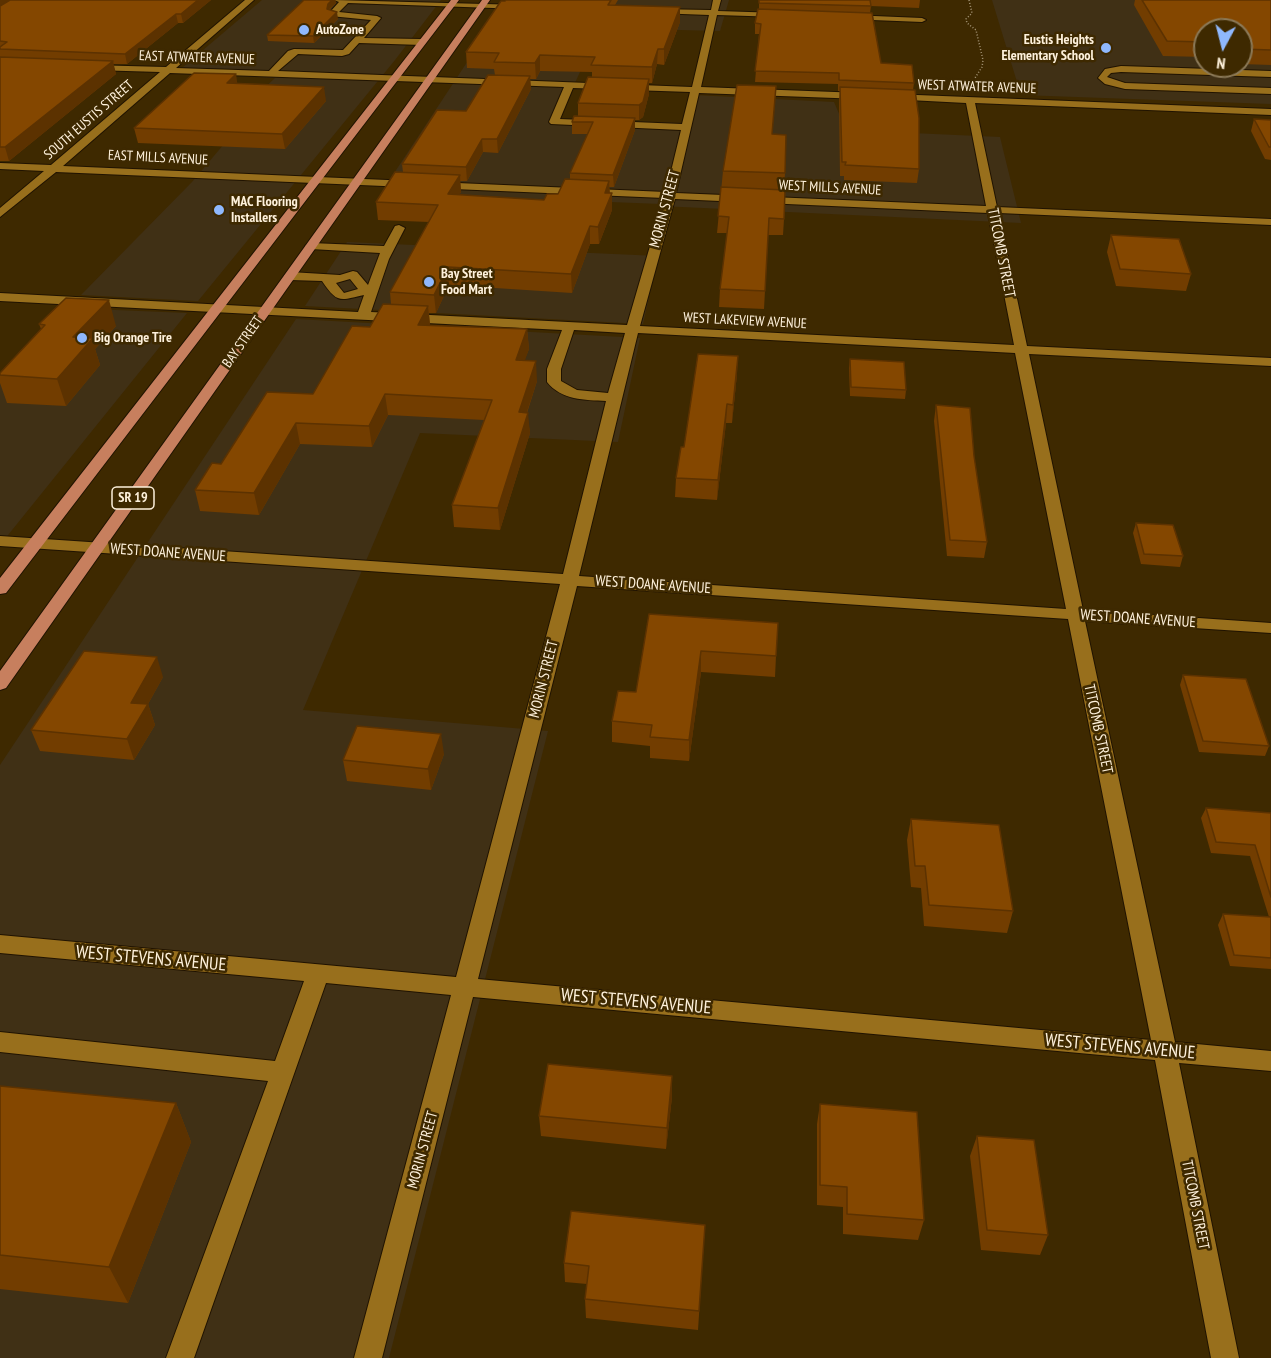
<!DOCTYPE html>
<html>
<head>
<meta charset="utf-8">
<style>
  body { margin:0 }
  #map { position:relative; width:1271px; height:1358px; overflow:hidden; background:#3e2900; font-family:"PT Sans Narrow",sans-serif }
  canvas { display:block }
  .north { position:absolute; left:1193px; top:18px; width:60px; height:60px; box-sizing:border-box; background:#3e2900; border:2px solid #8b7958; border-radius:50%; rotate:187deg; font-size:16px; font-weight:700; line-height:24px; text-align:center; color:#fef1db }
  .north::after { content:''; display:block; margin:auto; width:21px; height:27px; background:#8fb8fd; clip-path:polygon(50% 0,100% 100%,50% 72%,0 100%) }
</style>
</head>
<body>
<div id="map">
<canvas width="1271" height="1358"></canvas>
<div class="north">N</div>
</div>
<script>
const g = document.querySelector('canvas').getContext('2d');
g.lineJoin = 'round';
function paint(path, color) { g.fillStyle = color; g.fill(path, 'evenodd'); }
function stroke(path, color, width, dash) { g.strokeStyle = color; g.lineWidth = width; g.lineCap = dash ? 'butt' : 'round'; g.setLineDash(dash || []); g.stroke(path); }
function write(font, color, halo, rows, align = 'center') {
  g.font = font + ' "PT Sans Narrow",sans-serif'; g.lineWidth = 5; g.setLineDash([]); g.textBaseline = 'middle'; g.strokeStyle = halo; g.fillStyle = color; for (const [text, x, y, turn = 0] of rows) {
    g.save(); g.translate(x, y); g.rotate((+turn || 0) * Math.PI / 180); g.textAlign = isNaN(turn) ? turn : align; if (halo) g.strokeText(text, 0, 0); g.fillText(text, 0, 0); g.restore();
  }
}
const built = new Path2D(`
  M262 0H441L395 60 198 301 81 295 192 182 224 144 223 127 275 78 176 73Z
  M508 0H729L720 31 600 28 559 118 682 123 694 95 834 102 846 130 1000 137 1021 223 661 206V204L381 193Z
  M992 0H1271V104L1021 95ZM1205 30H1241V66H1205Z
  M347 242 658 256 643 324 305 306Z
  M68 308 187 313 0 545V383Z
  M296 319 640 338 618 442 420 433 303 710 548 731 389 1358H0V765Z`);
const path = new Path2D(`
  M969 0 972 13 966 19 967 23 976 30 983 60 982 67 975 78`);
const minor = new Path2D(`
  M245 0H254L176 68 269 71 288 51 294 49 343 50 371 20 330 16V12L339 2 334 0 522 5 526 7 522 9 348 3 339 12 377 16 381 18 364 38 422 39 426 42 422 45 359 43 349 54 342 56 298 54 278 71 692 87 709 15 655 13 651 11 655 9 711 10 713 0H721L718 11 780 13 784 15 780 17 717 15 701 87 862 93 867 96 862 99 699 93 676 193 986 206 966 103 889 99V95L892 94 1271 109V115L975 103 997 207 1271 219V225L999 213 1027 346 1271 358V366L1029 354 1083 610 1271 623V633L1085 621 1175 1042 1271 1051V1071L1179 1063 1239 1358H1211L1155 1060 473 997 382 1358H354L451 995 326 983 194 1358H166L268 1081 0 1052V1032L275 1061 304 981 0 953V935L456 977 560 584 0 546V536L563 574 606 401C585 400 561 400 547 382V369L562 330 0 301V293L358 312 364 295C339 301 337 303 322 281L290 280 284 276 290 272 340 275 353 271 357 272 368 285 380 253 311 249 305 246 311 243 384 246 395 226 399 225 405 228 389 259 371 312 627 325 664 198 56 172 0 217V208L44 171 0 169V163L51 165 160 72 92 70 89 69V65L166 67ZM170 73 564 87 549 122 551 124 681 130 666 192 63 166ZM573 88 690 92 682 124 560 119ZM675 199 988 213 1014 345 640 326ZM350 279 358 289 344 293 336 283ZM574 330 625 333 608 393 577 390 561 381V369ZM638 333 1015 353 1066 609 579 576ZM577 586 1068 619 1151 1040 478 979Z
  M850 15 922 18 926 20 922 22 847 19 846 17Z
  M1121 66 1271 71V77L1121 72 1111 73 1107 77 1125 83 1271 88V94L1125 89 1105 84 1098 78 1105 69Z`);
const major = new Path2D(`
  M451 0H459L6 593 0 594V578Z
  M482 0H490L6 688 0 690V671Z`);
const wall = new Path2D(`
  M0 0H211L183 23H178L127 64H113L116 74 9 161H0Z
  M304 0H335L336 3 329 10 338 19 314 43 268 41 267 35Z
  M506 0H618L615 5H611L680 7V22L664 65 657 64 652 83H649V94L643 117 639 120H635V130L614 187H609L610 193H612V210L599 244H590L572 293 449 285 436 313H429L430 326 527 329 529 349 524 361 537 381 527 413 530 433 500 530 454 527 452 505 484 420 388 415 372 447 300 444 259 515 200 511 195 490 221 464 313 394 370 327 391 304 390 292 429 222 378 220 376 202 403 172 402 164 466 111 495 75 494 69 467 68 466 52ZM540 71 592 72V77L578 103V116L572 122V134H588L570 173V179L558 194 544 200 459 195 461 192 460 181H467L483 152 498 153 531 89 530 79H536Z
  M759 0H920L919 8 871 6 870 13 881 63 914 83 913 90 919 169 917 183 844 180V176H840L839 100 840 91H838V84L755 82 759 34H755V23L759 9Z
  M1135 0H1271V65L1241 64V30H1205V57L1163 56 1134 5Z
  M237 83 326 101 285 149 138 143 134 128Z
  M1254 119 1271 120V160L1265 159 1251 131Z
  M772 134 785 173 784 190V219L783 235H768L764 309 719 307 720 289 727 233H717L723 171Z
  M1111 235 1191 274 1186 291 1116 286 1107 252Z
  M39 324 116 326 95 349 100 365 66 406 7 403 0 383V373L41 329Z
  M850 359 906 390 905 399 850 396 849 368Z
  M737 374 732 423H726L717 500 675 497 676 478 684 447Z
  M936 405 974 456 987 542 984 558 947 556 934 421Z
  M1136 523 1183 556 1180 567 1141 564 1133 533Z
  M649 614 776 656 775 677 701 672 689 761 650 758V746L612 742V721L636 692Z
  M1183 675 1269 746 1265 756 1199 752 1180 685Z
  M163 677 148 704 155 725 134 760 40 751 31 730Z
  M444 754 431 790 347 781 343 760Z
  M1206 808 1271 813V969L1230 966 1218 925 1223 914 1269 917 1250 856 1211 853 1201 818Z
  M911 819 1013 911 1007 933 924 926 921 888 911 887 907 840Z
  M672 1076V1097L666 1149 541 1136 539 1116Z
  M0 1086 176 1103 191 1142 128 1303 0 1289Z
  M820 1104 924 1220 918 1240 843 1234V1207L817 1205V1124Z
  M977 1136 1048 1235 1040 1255 981 1250 970 1156Z
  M705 1225 698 1330 586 1318 585 1299 587 1284 565 1282 564 1263Z`);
const shadedWall = new Path2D(`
  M0 0H11L0 6Z
  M198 0H211L183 23 181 14Z
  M332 0H335L336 3 328 10 327 9 328 4Z
  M680 7V22L664 65V49Z
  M337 12 338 19 314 43 313 36Z
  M176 14 178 23 127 64 125 54Z
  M658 49 657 64 652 83V67Z
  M540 55V71L536 79 535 63Z
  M113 61 116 74 9 161 5 147Z
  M236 74 238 88 227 83Z
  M530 76 531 89 498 153 497 139Z
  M649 79V94L643 117 639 120V105Z
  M324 87 326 101 285 149 282 134Z
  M635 118V130L614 187 613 175Z
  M482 139 483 152 467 181 466 167Z
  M460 175 461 192 450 211 448 194Z
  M609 181 610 198 612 193V210L599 244 598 227 605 193Z
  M590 226V244L572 293 571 274Z
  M448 267 449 285 436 313 434 295Z
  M109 300 116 326 95 349 100 365 66 406 57 379 73 337Z
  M428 306 430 325H418Z
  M527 329 529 349 518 380 516 360Z
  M738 356 737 374 732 423 733 405Z
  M536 361 537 381 520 433 519 412Z
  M385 394 388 415 372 447 369 426Z
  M727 404 726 423 717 500 718 480Z
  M528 413 530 433 500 530 498 508Z
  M296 423 300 444 259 515 254 493Z
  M701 651V672L689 761V740Z
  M157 657 163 677 148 704 155 725 134 760 127 739 131 703Z
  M441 734 444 754 431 790 428 769Z
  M672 1076V1097L666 1149 667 1128Z
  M176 1103 191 1142 128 1303 109 1267Z`);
const building = new Path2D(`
  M10 0H198L181 14H176L125 54 0 49V47L7 42 0 41V6Z
  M304 0H332L328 4 327 9 337 12 313 36 267 35Z
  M506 0H611L608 5 680 7 664 49H658L652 67 591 65 595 57 540 55 535 63 494 62 499 53 466 52 501 1H505Z
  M759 0H870L871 6 759 3Z
  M1142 0H1271V50L1241 49V30H1205V42L1167 41Z
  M758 9 872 13 881 63 912 65 914 83 839 80V73L755 71 761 24 755 23Z
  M0 57 113 61 5 147H0Z
  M194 73 236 74 227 83 324 87 282 134 134 128Z
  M488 75 530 76 497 139H482L466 167 402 164 437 110 466 111Z
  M588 77 649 79 643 102 639 105 578 103Z
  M737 85 776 86 772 134 786 135 785 173 723 171Z
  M840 87 915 90 919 118V169L845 165 846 162H842Z
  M574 116 635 118 613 175 570 173 593 122H572Z
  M1254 119 1271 120V147H1269Z
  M395 172 460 175 448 194 544 200 547 194H558L565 179 609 181 605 193H612L598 227 590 226 571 274 448 267 434 295 390 292 438 205 376 202Z
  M721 187 785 190 784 219 769 218 765 291 720 289 729 217 718 216Z
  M1111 235 1179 239 1191 274 1120 269Z
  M66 298 109 300 73 337 93 338 57 379 0 375V373L45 325 39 324Z
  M383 304 428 306 418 325 527 329 516 360 536 361 519 412 528 413 498 508 452 505 492 400 385 394 369 426 296 423 254 493 195 490 212 463 221 464 267 392 313 394 352 326 370 327Z
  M698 354 738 356 733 405 727 404 718 480 676 478 681 447H684Z
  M850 359 904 362 906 390 851 387Z
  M936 405 970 408 974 456 987 542 950 540Z
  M1136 523 1173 525 1183 556 1144 554Z
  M649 614 778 623 776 656 701 651 689 740 650 737 652 725 612 721 618 691 636 692Z
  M84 651 157 657 131 703 148 704 127 739 31 730Z
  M1183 675 1246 679 1269 746 1203 741Z
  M357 726 441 734 428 769 343 760Z
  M1206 808 1271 813V897L1255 845 1216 842Z
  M911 819 999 825 1013 911 929 905 925 866H915Z
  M1223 914 1271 917V958L1234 955Z
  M548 1064 672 1076 667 1128 539 1116Z
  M0 1086 176 1103 109 1267 0 1255Z
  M820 1104 917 1112 924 1220 847 1214V1187L820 1185Z
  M977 1136 1034 1140 1048 1235 987 1230Z
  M571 1211 705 1225 699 1311 585 1299 589 1266 564 1263Z`);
const markers = [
  [304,30,6,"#8fb8fd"],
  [1106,48,6,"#8fb8fd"],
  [219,210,6,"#8fb8fd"],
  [429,282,6,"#8fb8fd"],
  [82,338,6,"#8fb8fd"]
];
const farPoinames = [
  ["AutoZone",316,30],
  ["Eustis Heights",1094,40,"right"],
  ["Elementary School",1094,56,"right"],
  ["MAC Flooring",231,202],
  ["Installers",231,218],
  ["Bay Street",441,274],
  ["Food Mart",441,290],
  ["Big Orange Tire",94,338]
];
const farStreetnames = [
  ["EAST ATWATER AVENUE",197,58,2],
  ["WEST ATWATER AVENUE",977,87,2],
  ["SOUTH EUSTIS STREET",89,120,-41],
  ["EAST MILLS AVENUE",158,158,3],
  ["WEST MILLS AVENUE",830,188,3],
  ["WEST LAKEVIEW AVENUE",745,321,3],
  ["BAY STREET",243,342,-55]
];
const shields = [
  [133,498,42]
];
const shieldNames = [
  ["SR 19",133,498]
];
const streetNames = [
  ["MORIN STREET",665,209,-75],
  ["TITCOMB STREET",1001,253,79],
  ["WEST DOANE AVENUE",168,553,4],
  ["WEST DOANE AVENUE",653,585,4],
  ["WEST DOANE AVENUE",1138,619,4],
  ["MORIN STREET",544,679,-76],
  ["TITCOMB STREET",1098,729,78],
  ["MORIN STREET",423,1150,-75],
  ["TITCOMB STREET",1195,1205,79]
];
const nearStreetnames = [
  ["WEST STEVENS AVENUE",151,959,5],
  ["WEST STEVENS AVENUE",636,1002,5],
  ["WEST STEVENS AVENUE",1120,1047,5]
];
paint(built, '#403015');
stroke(minor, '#201300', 2);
stroke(major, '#201300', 2);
stroke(path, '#a79778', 1.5, [1, 2]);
paint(minor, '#986f1c');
paint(major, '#c77f5e');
paint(wall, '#723d00');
paint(shadedWall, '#5c3200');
paint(building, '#844700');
stroke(building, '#5c3200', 1.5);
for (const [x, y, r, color] of markers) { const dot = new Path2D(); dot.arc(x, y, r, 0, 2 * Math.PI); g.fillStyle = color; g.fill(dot); stroke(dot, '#3e2900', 2); }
write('bold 14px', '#fef1db', '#3e2900', farPoinames, 'left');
write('14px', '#fef1db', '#3e2900', farStreetnames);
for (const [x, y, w] of shields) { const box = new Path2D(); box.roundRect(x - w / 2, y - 11, w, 22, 4.5); g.fillStyle = '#3e2900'; g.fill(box); stroke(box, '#fef1db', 1.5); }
write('bold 14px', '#fef1db', null, shieldNames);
write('15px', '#fef1db', '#3e2900', streetNames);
write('18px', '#fef1db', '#3e2900', nearStreetnames);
</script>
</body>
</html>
